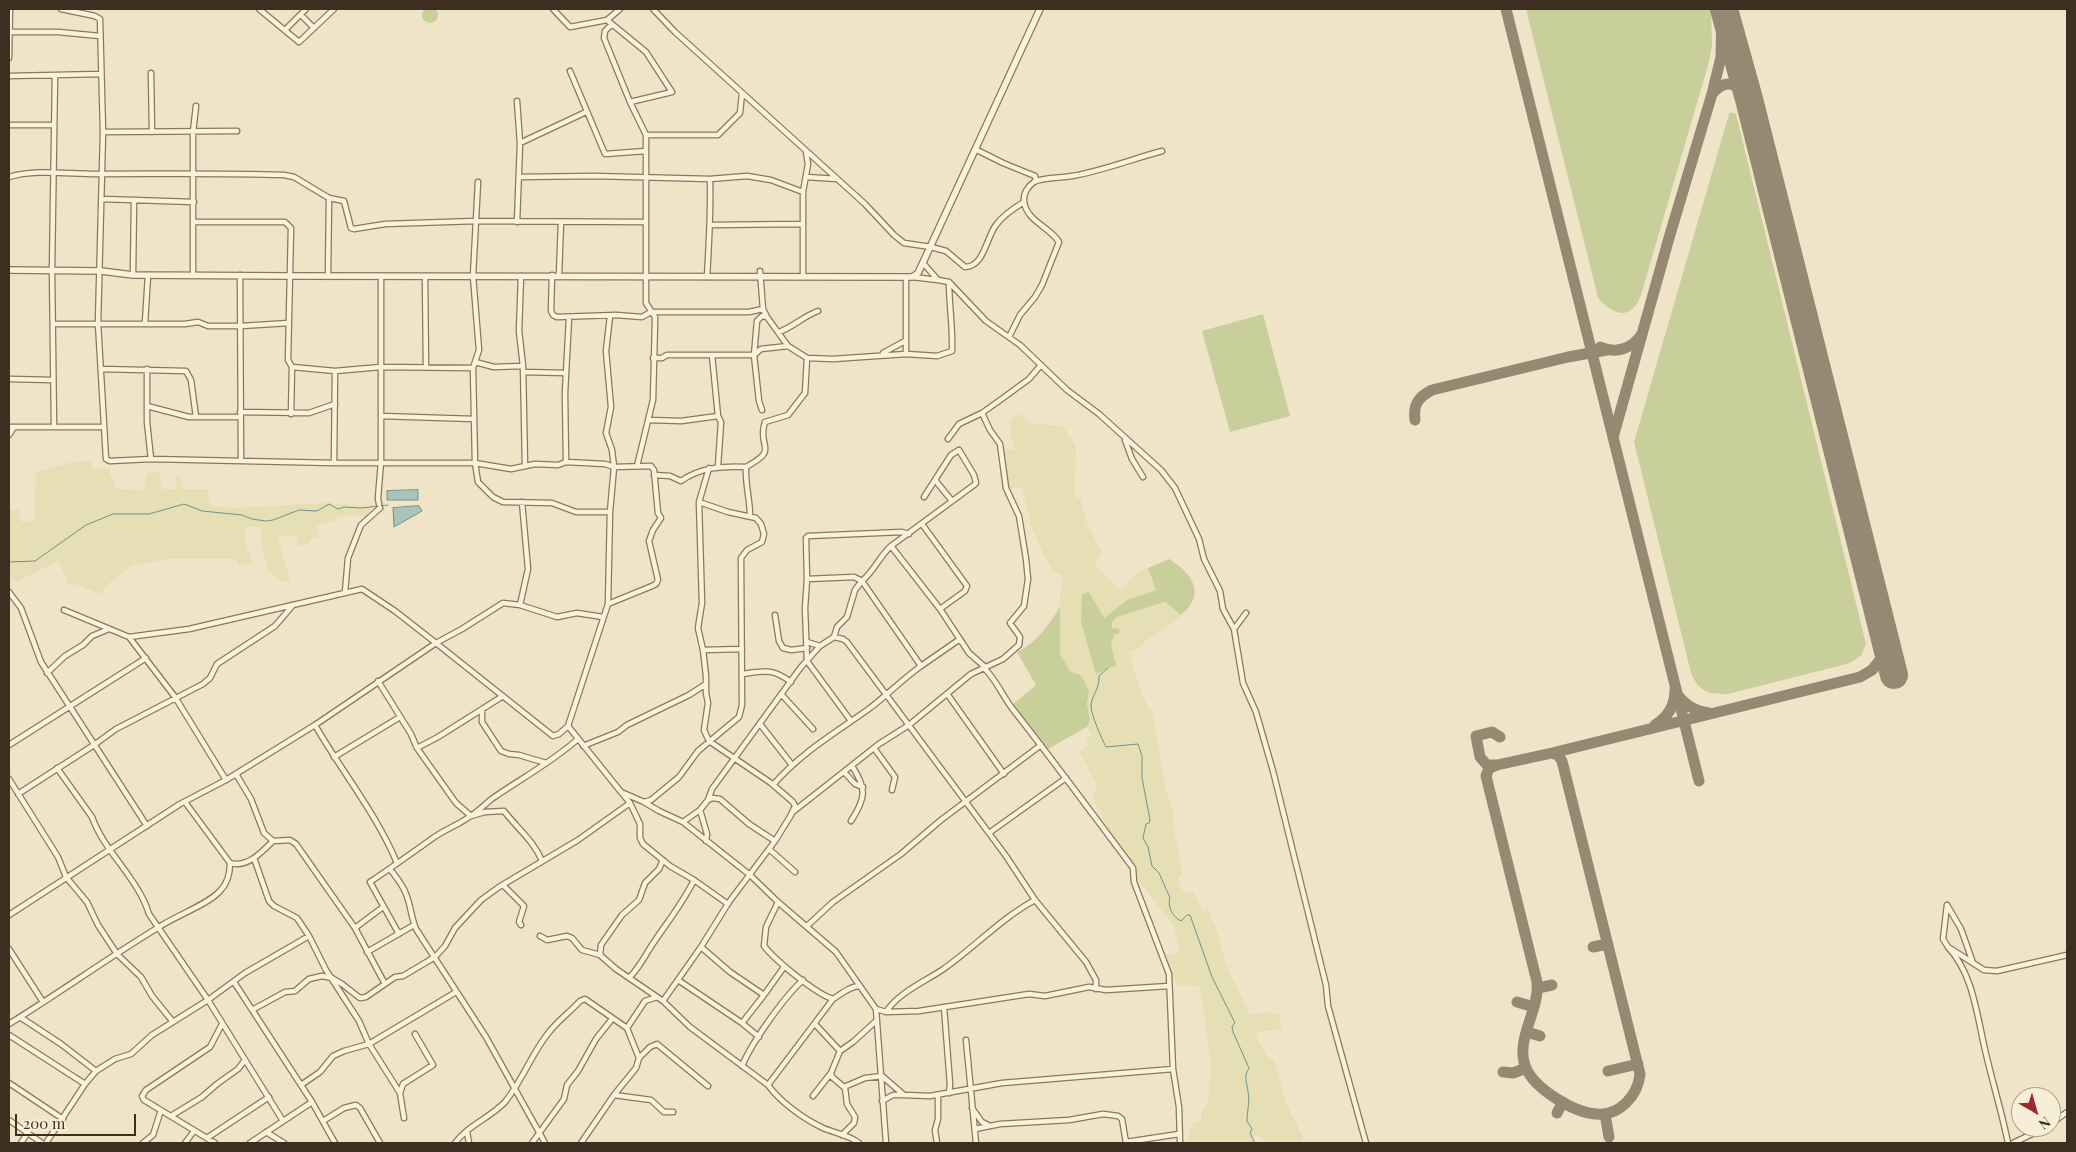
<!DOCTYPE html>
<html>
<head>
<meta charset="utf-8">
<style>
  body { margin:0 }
  #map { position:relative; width:2076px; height:1152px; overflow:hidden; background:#f0e4c8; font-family:"Playfair Display",serif }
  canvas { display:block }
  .frame { position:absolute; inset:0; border:10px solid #3d2e20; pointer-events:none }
  .north { position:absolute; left:2011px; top:1087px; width:50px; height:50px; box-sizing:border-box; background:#f7eed8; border:1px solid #ada18e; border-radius:50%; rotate:142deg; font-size:14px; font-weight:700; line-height:20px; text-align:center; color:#3d2e20 }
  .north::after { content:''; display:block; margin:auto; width:18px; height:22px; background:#9e2a2b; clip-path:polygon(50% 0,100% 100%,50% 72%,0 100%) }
  .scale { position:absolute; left:15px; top:1114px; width:121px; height:22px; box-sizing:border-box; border:2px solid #3d2e20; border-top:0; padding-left:6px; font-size:15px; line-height:18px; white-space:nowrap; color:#3d2e20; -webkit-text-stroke:4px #f7eed8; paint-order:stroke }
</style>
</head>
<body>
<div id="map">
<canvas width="2076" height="1152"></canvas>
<div class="frame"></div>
<div class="north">N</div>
<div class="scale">200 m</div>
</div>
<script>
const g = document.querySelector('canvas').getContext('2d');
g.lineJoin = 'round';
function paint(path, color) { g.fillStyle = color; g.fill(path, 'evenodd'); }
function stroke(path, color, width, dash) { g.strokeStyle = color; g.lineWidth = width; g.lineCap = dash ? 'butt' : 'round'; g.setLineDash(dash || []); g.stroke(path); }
const farmland = new Path2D(`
  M1019 414 1030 423 1063 426 1076 446 1075 497 1080 498 1088 526 1102 552 1094 563 1121 591 1135 574 1148 568 1157 590 1127 600 1103 618 1089 593 1116 665 1111 645 1114 635 1119 633 1112 628V622L1117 617 1165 602 1181 615 1168 627 1146 640 1141 647 1130 652 1137 680 1145 701 1152 712 1166 790 1174 814V828L1182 873 1178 880 1182 890 1187 893 1193 891 1203 912 1208 909 1218 933 1225 962 1250 1015 1269 1012 1279 1014 1282 1030 1260 1031 1256 1035 1267 1057 1274 1060 1286 1103 1304 1139 1301 1143H1274L1270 1140 1266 1143 1258 1135 1252 1137 1255 1143H1186L1192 1124 1201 1120V1112L1208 1104 1211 1065 1200 986 1177 985 1164 956 1179 952 1174 926 1134 875 1116 844 1092 796 1097 786 1080 752 1088 745 1085 740 1092 735 1087 727 1090 720 1087 704 1089 692 1085 682 1080 675 1070 671 1060 654V594L1063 576 1054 572 1044 555 1031 526 1022 488 1010 489 1007 482 1004 449H1015L1010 432 1011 419Z
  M92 461V470L104 467 110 469V477L114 479 115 489 144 490 148 473 160 472 162 489H176V477H181L183 489H208L209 506 236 508 323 503 374 507 367 517 351 515 336 517 335 521 317 525 319 536 310 539V543L298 546 296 535 278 537 290 580 282 582 269 571 263 554 260 526 246 527 245 542 250 554 252 564 237 565V559H166L131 566 107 585 100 594 75 584 68 585 59 561 16 582 9 578V510H19L21 522 34 520 36 472 72 462Z`);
const green = new Path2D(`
  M422 15a8 8 0 1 1 16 0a8 8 0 1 1-16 0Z
  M1526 9H1711L1712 45 1709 62 1641 295C1631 322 1613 315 1598 298Z
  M1731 112 1736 114 1866 644 1861 656 1850 663 1728 694C1709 695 1698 691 1691 673L1634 442 1729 114Z
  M1263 314 1290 416 1230 432 1202 331Z
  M1169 559C1192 573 1207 594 1181 615L1165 602 1117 617 1112 622V628L1119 629 1120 633 1114 635 1111 645 1116 665 1096 674 1081 622 1082 594 1089 592 1104 618 1127 600 1156 590 1148 568Z
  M1060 607V654L1070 671 1080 675 1085 682 1089 692 1087 704 1090 720 1087 727 1046 750 1012 705 1036 685 1017 652C1037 642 1048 626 1060 607Z`);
const water = new Path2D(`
  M418 490V500H387V491Z
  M419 506 422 511 394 527 393 508Z`);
const stream = new Path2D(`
  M9 562 35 561 86 525 113 514H149L184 504 202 511 242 515 252 519 266 521 273 520 299 510 317 511 329 504 338 509 344 507 361 508 388 505
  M1108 668 1099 676C1100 689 1091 696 1091 706 1091 715 1102 739 1106 747L1138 744 1142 756V778L1150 820 1149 823 1146 824 1143 838 1148 847 1152 866 1159 873 1170 898C1167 907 1173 917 1181 921L1187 915H1190L1212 977 1235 1023 1232 1026 1233 1032 1249 1068C1243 1077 1247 1082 1248 1092 1250 1100 1247 1112 1247 1121L1252 1129 1250 1133 1255 1143`);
const taxiway = new Path2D(`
  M1506 9 1699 781
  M1712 94C1727 76 1738 85 1749 99
  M1600 347C1616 354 1632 349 1642 334
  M1415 420C1413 405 1418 397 1432 390L1568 357 1607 350
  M1614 434 1669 238 1712 94 1721 57 1722 9
  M1655 725C1668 717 1675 705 1675 690 1682 704 1694 711 1709 713
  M1500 737 1492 732 1476 736 1480 757 1487 765H1497L1552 753 1860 677 1872 670 1887 651
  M1497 765 1489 768 1486 776 1537 982C1540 1011 1514 1040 1526 1068 1535 1089 1574 1113 1597 1114 1620 1116 1638 1095 1640 1074L1562 761 1558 755 1552 753
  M1593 947 1608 944
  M1538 988 1552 985
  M1517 1002 1534 1007
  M1527 1032 1540 1036
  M1608 1071 1638 1064
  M1503 1072 1513 1073 1526 1068
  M1557 1113 1563 1102
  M1605 1114 1609 1137`);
const runway = new Path2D(`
  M1724 9 1749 99 1894 675`);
const minor = new Path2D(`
  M61 9 95 16 100 19 103 132 98 323 106 459 110 461 151 459 334 463H475L511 469 535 464 558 465 566 462 605 464 614 467 651 466 654 470 658 513 661 518 653 530 649 541 658 580 656 584 652 586 608 604
  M259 9 299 42 334 9
  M553 9 570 27 607 20 620 9
  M653 9 675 32 865 204 894 235 904 243 931 247 946 251 965 267C984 267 986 238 996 225 1003 215 1014 208 1024 202
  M301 15 314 28
  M607 20 646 52 672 92 630 102
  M612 24 605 31 604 38 630 102 646 135V303L655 317V321L653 400 637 466
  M285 30 306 9
  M9 32H58L100 36
  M9 58 10 9
  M570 71 605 154 646 151
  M151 73 152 132
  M9 76 101 74
  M517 101 520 143 517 222
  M9 125H54
  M103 132 237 131
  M646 135H718L740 113 742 93
  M520 143 586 112
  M975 149 1003 163 1035 176 1036 180
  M9 177C35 169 68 174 96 174 159 174 221 173 284 175L294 177 329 198 344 201 351 228 354 229 385 224 476 221 645 222
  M519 177 594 176 710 179 747 176 771 180 803 192
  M806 177 837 179
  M478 182 473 276 479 350 473 368 475 463 478 482 493 497 503 502 552 503 576 512H610
  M102 199 194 202
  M195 222H285L291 228 288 360 292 367 291 414
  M711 225 802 224
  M923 263 938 280 949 282 986 321 1020 345 1067 390 1099 414 1161 470 1175 488 1199 539 1204 559 1220 591 1223 609 1234 629 1243 683 1256 712 1273 771 1326 985 1328 1006 1366 1143
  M760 271 763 309 767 317 788 346 807 358 833 359 906 354 937 356 952 351C953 327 949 305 949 282
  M193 274V132L196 106
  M133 275 134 200
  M240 275 241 461
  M552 275 551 311 553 315 557 317 616 315 642 317 651 312H749L763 309
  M559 275 561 222
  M328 276 329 198
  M425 276 426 367
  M521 276 519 331 523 366 525 466
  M707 277C709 244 711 212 710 179
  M803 277V192L808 164 806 152
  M912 277 938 280
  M145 323 148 275
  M53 324H185L198 322 208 326H241L289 323
  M779 332C793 327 804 316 818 311
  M1009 337 1020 315 1035 297 1042 285 1059 242C1050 227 1026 221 1024 201 1023 194 1028 186 1034 182 1042 177 1062 178 1072 176 1102 171 1132 159 1162 151
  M883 353 905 341
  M906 354V278
  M712 355 718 416 721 422 718 466
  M653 358H662L667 355H754L757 321 762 316 767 317
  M475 362 494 367 523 366
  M292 367 335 371 381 367 473 368
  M101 369 186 371 191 380 196 417
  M147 369V422L151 459
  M523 372 566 373
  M9 379 53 380
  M147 406 189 417H240
  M762 410 759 401 754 355 761 349 788 346
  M240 412 309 413 335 404
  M381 416 474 419
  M649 420 681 421 718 416
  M9 427H104
  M54 427 52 270 55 75
  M9 435 14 427
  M948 439 959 424 982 413 1003 398 1029 379 1041 365
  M1125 440 1132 459 1143 477
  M566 462 565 393 569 318
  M334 463 335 371
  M654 475 670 476 681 481C701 467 722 466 746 467
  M935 480 952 501
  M924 497 951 455 959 450 974 475 976 483 974 485 891 546 940 609 969 653 985 667
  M379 504 378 498 381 462V276
  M750 516C750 499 745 484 746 467 781 448 756 448 765 422L788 415 805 393 807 358
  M922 524 967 586 965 591 940 609
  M807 579 806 538 808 536 902 532 909 534
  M9 592 21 608 41 662 147 826
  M345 592 348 558 361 525 380 508
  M520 605 528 569 522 502
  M64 610 129 637 189 629 362 589 395 611 436 643 553 736 559 734 568 726 621 792 644 802 659 811 683 822 750 875 778 902 836 952 876 1009 886 1143
  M775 615 779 641 783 648 791 650 807 648
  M1234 629 1246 613
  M129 637 175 697 226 780
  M834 637 843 639 847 642 1006 856 1035 900 1086 962 1096 980V989
  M807 642 820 646
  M703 650 742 649
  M921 666 960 639
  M984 668C997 680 1003 698 1015 712 1055 763 1094 816 1133 868L1134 882 1169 974 1173 1069 1179 1107 1180 1143
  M47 673 65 656 83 645 92 636 109 629
  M743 674C765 671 772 668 791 682
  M378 681 411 734 417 748 456 803 471 816 485 812 504 811C517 828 534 841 542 861
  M782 695 813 729
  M948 695 1004 774
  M482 710V722L501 751 509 754 519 755 546 763
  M760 724 792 765
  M315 725C342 772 376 813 397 863
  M568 726 608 604 610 512 614 467 612 450 606 433 611 407 606 351 610 316
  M9 745 146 658
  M583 746 618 732 627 725 689 695 706 684
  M417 748 438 737 503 696
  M874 748 895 777 892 790
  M334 757 400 717
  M57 768 92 817C103 848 129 870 143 899 146 904 147 909 149 914L208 1000 283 1121
  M845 773 855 784 863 787
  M236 774 251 799 264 833 273 841 290 840 296 844 355 928 385 984
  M9 779 58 857 66 877 87 902 98 925 117 954 141 977 152 996 173 1022
  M773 785C800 753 837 732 870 708 887 695 903 679 921 666L862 581C874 571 879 557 891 546
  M622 793 630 803 640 824V838L643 844 670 866 694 880 728 904
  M18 794 94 745 116 729 203 684 210 678 217 664 275 626 293 605
  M708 800 712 789 801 667 820 646 834 637 837 627 847 617 855 590 862 581 854 577 807 579 805 608 807 661 851 721
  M185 802 230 863C247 868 261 853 273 841
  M644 802 651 800 679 777 698 751 739 717 742 705 741 558 747 550 762 542 764 534 761 524 756 518 728 512 699 502
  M700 810 707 834 706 841
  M794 811 879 744 909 725 971 674 1003 659 1019 645 1020 637 1010 623 1024 606 1028 579 1026 559 1019 516 1006 488 1000 444 990 430 982 413
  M851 821C866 798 867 789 852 766
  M683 822 700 810 708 800 712 798 720 799 749 824 775 841
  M989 833 1066 778
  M769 849 795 872
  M254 858 269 901 274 906 297 918 309 936 326 970 359 1021 369 1044 400 1093 404 1118
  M390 869C396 877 403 885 406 894 411 906 411 917 416 929L486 1037 545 1143
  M503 885 524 906 519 922 521 925
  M1947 905 1943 939 1948 947 1984 970 1997 971 2067 955
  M1947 905 1961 929 1972 960
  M9 915 180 804 226 780 315 725 436 643 462 629 503 603 520 605 557 617 577 613 603 617
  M807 926 833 902 901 854 941 820 1041 745
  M355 928 383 907
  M399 934 370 882C391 868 412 853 433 838 444 830 458 825 469 817 478 812 485 804 493 798 522 778 552 762 578 739
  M540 936 547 940 567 936 572 938 582 950 600 955 616 969 663 1001 690 1027 768 1085C780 1102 804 1119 823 1128 835 1133 849 1135 859 1143
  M701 947 730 972 764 995 784 967
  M1948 947C1974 975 1977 1017 1986 1054 1993 1084 2002 1113 2008 1143
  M9 949 43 1002
  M367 952 414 925
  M600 955 601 945 622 915 639 900 645 883 659 869 663 860
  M630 977C642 964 645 955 654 942 668 921 683 903 694 880
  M678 980 742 1023 764 995
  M234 982 312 1102 335 1143
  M833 999C841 994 850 986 860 986
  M663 1001 701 947 729 902 775 841 791 815 795 806 793 802 771 783 709 741 704 730 708 703 706 693V676L703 650 698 628 702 603 699 502 709 468
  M944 1007 950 1084 949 1093
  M876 1009 886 1012 919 1011 1029 994 1045 996 1089 987 1106 990 1169 986
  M252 1010 285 992 295 991 309 979 322 976 332 978 342 984 360 998 366 997 395 977 403 976 435 957 445 946 455 928 481 900 499 887 578 840 630 803
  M886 1012C898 993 924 982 942 970 974 948 1000 919 1035 900
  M20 1017 61 1044 96 1071
  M742 1023 759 1037
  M9 1024C59 993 108 958 159 927 177 915 207 905 220 891 228 883 230 874 230 863
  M815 1024 840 1051
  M9 1035 85 1084
  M966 1040 976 1143
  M639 1058 650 1047 657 1044 708 1086
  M742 1066C752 1042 784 997 803 980
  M9 1083 63 1119
  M301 1085 320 1072 333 1056 344 1051 369 1044 456 992
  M768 1085 833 999C816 994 776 961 764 946L766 927 778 902
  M844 1087 865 1078 882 1076 904 1095 930 1096 1002 1083 1173 1069
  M400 1093 403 1084 433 1065 415 1034
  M614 1095 651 1100 664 1112H673
  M813 1096 831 1073
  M882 1101 893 1095H904
  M972 1108 982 1122 990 1126
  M171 1116 202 1097 217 1084 238 1069 245 1060
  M9 1120 42 1143
  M323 1121 344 1108 356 1105 360 1108 380 1143
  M2051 1124 2067 1112
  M975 1129 1000 1124 1069 1120 1103 1114 1118 1116 1122 1119 1126 1143
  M266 1132 284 1143
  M467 1132 469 1143
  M842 1135 854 1123 855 1117 847 1104 845 1088 832 1077 831 1073 840 1051 853 1042 876 1021
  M207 1138 269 1097
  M1126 1142 1179 1134
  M21 1143 28 1132
  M46 1143 85 1084 96 1071 115 1059 131 1054 152 1035 208 1000 245 973 309 936
  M143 1143 153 1135 161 1110
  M185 1143 194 1131
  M215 1143 144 1100 142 1096 146 1090 210 1047 222 1024
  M250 1143 312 1102
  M455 1143C468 1125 490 1118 505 1102 523 1080 532 1052 550 1031 559 1020 571 1011 580 1001L585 999 627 1028
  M532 1143 564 1099 567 1085 578 1071 596 1039 612 1019
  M581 1143 614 1095 636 1068 639 1058 627 1028 645 1001 657 997
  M937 1143 935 1130 938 1119V1095
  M2013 1143 2047 1127`);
const tertiary = new Path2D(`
  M9 270 101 271 133 275 289 276 912 277 918 273 926 256 1040 9`);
paint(farmland, '#e6deb5');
paint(green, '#c9cf9b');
paint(water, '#a9c4bc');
stroke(water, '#6f938a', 1);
stroke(stream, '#6f938a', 1);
stroke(taxiway, '#968974', 11);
stroke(runway, '#968974', 28);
stroke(minor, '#8d765c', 7);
stroke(tertiary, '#8d765c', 8);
stroke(minor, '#faf1dc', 4.5);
stroke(tertiary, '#faf1dc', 5.5);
</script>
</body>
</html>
